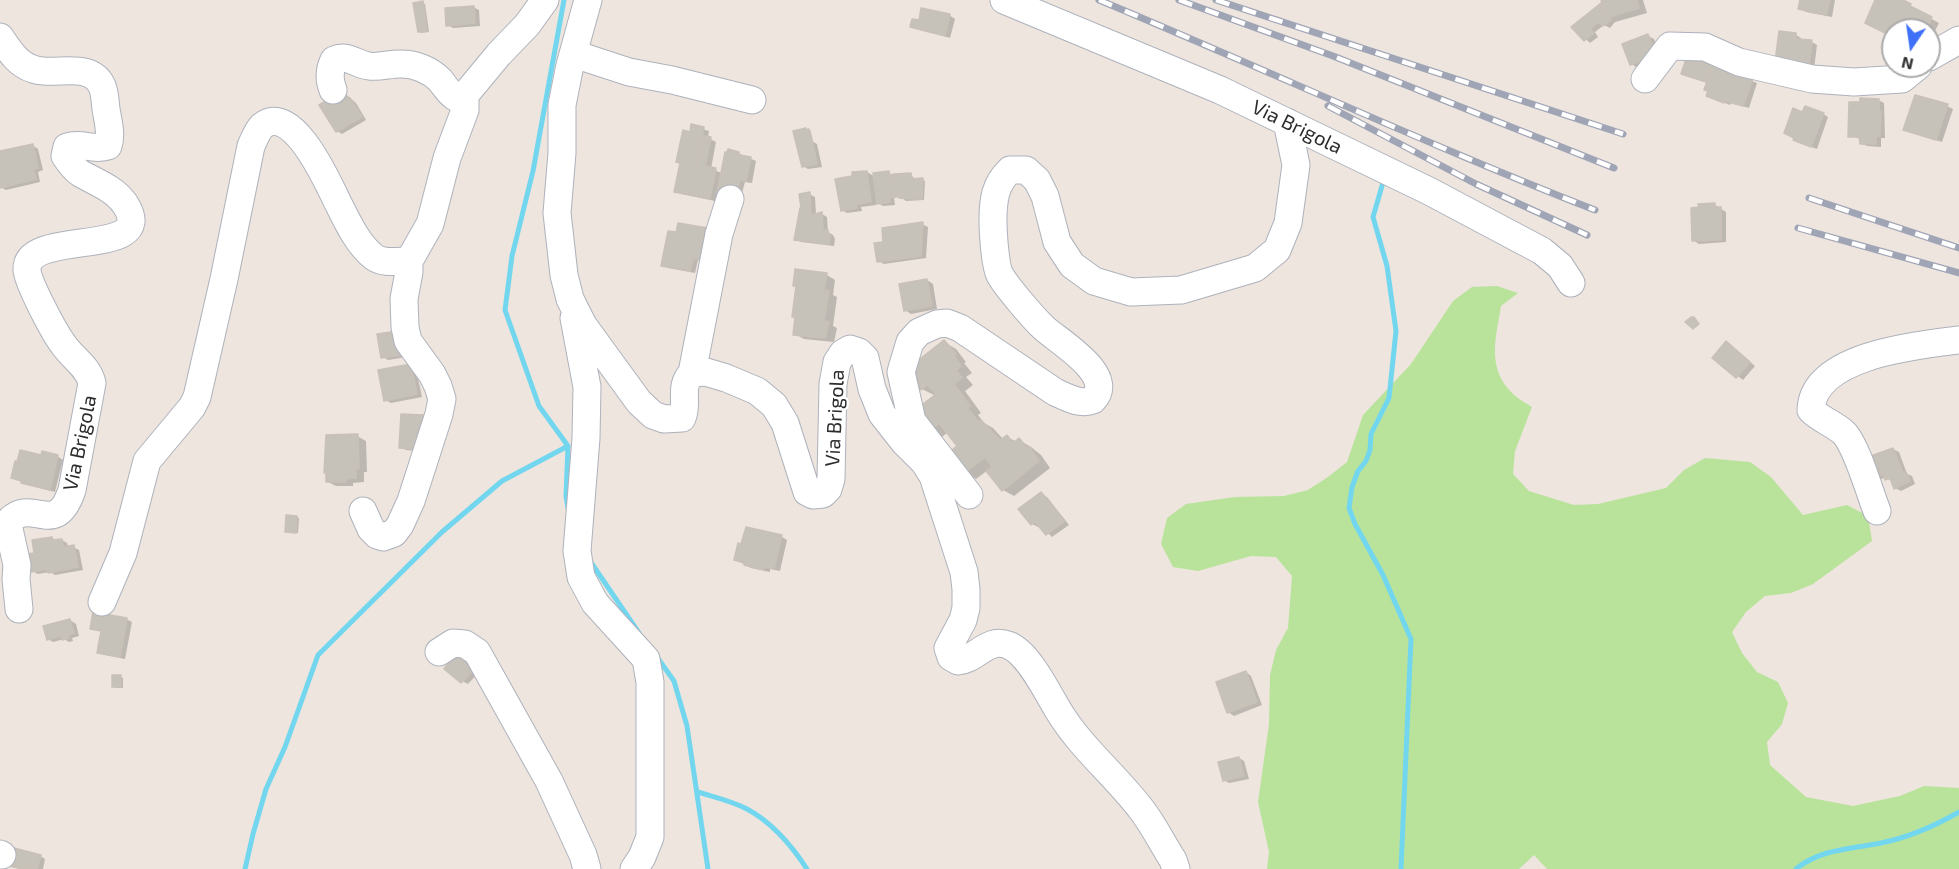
<!DOCTYPE html>
<html>
<head>
<meta charset="utf-8">
<style>
  body { margin:0 }
  #map { position:relative; width:1959px; height:869px; overflow:hidden; background:#ede5de; font-family:"Exo 2",sans-serif }
  canvas { display:block }
  .north { position:absolute; left:1881px; top:18px; width:60px; height:60px; box-sizing:border-box; background:#fff; border:2px solid #ababab; border-radius:50%; rotate:193deg; font-size:16px; font-weight:700; line-height:24px; text-align:center; color:#2c2c2c }
  .north::after { content:''; display:block; margin:auto; width:21px; height:27px; background:#3f70f9; clip-path:polygon(50% 0,100% 100%,50% 72%,0 100%) }
</style>
</head>
<body>
<div id="map">
<canvas width="1959" height="869"></canvas>
<div class="north">N</div>
</div>
<script>
const g = document.querySelector('canvas').getContext('2d');
g.lineJoin = 'round';
function paint(path, color) { g.fillStyle = color; g.fill(path, 'evenodd'); }
function stroke(path, color, width, dash) { g.strokeStyle = color; g.lineWidth = width; g.lineCap = dash ? 'butt' : 'round'; g.setLineDash(dash || []); g.stroke(path); }
function write(font, color, halo, rows, align = 'center') {
  g.font = font + ' "Exo 2",sans-serif'; g.lineWidth = 4.5; g.setLineDash([]); g.textBaseline = 'middle'; g.strokeStyle = halo; g.fillStyle = color; for (const [text, x, y, turn = 0] of rows) {
    g.save(); g.translate(x, y); g.rotate((+turn || 0) * Math.PI / 180); g.textAlign = isNaN(turn) ? turn : align; if (halo) g.strokeText(text, 0, 0); g.fillText(text, 0, 0); g.restore();
  }
}
const green = new Path2D(`
  M1497 286 1518 293 1501 306C1496 338 1486 368 1513 394 1518 399 1526 403 1532 407L1515 451 1513 474 1529 491 1574 505 1598 504 1666 488 1684 470 1705 458 1750 462 1771 477 1803 515 1847 505 1868 516 1872 541 1813 584 1791 593 1765 596 1746 612 1732 632 1742 653 1757 672 1778 682 1788 703 1782 724 1767 742 1770 765 1806 797 1853 806 1900 796 1924 786 1959 788V869H1547L1534 855 1519 869H1267L1269 852 1258 802 1269 724 1270 675 1276 650 1288 628 1292 576 1276 557 1251 556 1198 571 1173 567 1161 544 1167 518 1186 504 1235 497 1284 496 1308 490 1328 477 1347 462 1363 415 1411 364 1453 301 1472 287Z`);
const shadow = new Path2D(`
  M1603 0H1643L1647 13 1615 22 1610 28 1604 25 1595 32 1598 37 1590 43 1573 27 1601 5 1605 7Z
  M1802 0H1835L1832 17 1806 12 1800 9Z
  M1877 0H1897L1939 23 1929 43V30H1893V36L1875 27Z
  M422 3 425 4 429 32 421 33 419 31Z
  M473 7 479 10 480 26 453 28 448 25Z
  M949 15 955 19 950 38 912 26 920 22Z
  M1796 35 1801 38V41L1812 42 1817 45 1814 69 1782 65Z
  M1648 36 1654 39 1661 58 1636 76 1634 70 1638 68 1631 64Z
  M1693 60 1713 66 1757 83 1749 108 1731 103 1730 105 1713 98 1708 82 1688 76Z
  M341 90 356 103 366 120 342 134 337 131Z
  M1878 100 1884 103 1885 138H1881V147L1867 146 1861 143V139L1850 136Z
  M1947 106 1953 109 1942 142 1910 132Z
  M1803 114H1823L1828 117 1817 149 1800 143Z
  M693 126 709 131 708 138 716 142 711 169 722 173 738 153 756 161 752 183 745 182 740 200 724 196 717 192 715 201 681 194 675 191Z
  M809 130 811 132 812 141 817 144 822 167 808 169 803 166Z
  M32 145 38 149 43 170 38 172 40 182 6 190 0 187V153Z
  M867 172 875 177 888 173 893 176 910 174 916 180H923L925 181 924 200 906 201 900 197 894 198 895 205 883 206 876 202V205L861 207 862 211 847 213 842 210Z
  M809 194 815 197 816 215 822 214 827 217 828 232 833 235 835 239 834 246 801 242 795 239Z
  M1715 205 1726 212V242L1699 244 1694 241Z
  M922 224 928 227 926 258 884 264 878 261 885 243Z
  M669 232 677 234 708 262 698 260 695 273 668 268 663 265Z
  M827 275 835 280 833 295 837 297 833 326 837 328 834 342 804 339 795 334 797 287 795 285Z
  M927 280 933 284 937 309 911 314 905 310Z
  M379 335 407 357 388 360 383 357Z
  M944 342 956 349 966 362 964 363 972 373 966 377 973 385 965 391 981 413 978 415 984 423 993 428 1003 439 1007 437 1017 442 1019 440 1031 447 1041 455 1050 468 1014 496 1003 490 988 470 976 479 965 472 959 446 948 432 942 437 931 430 936 396 922 389Z
  M1731 346 1755 366 1743 380 1714 358Z
  M416 369 422 397 391 403 385 400 380 372Z
  M423 417 429 420 426 452 406 450 401 447Z
  M328 436H357L366 441 367 472H364V482L353 483V486H336L328 482 326 472Z
  M1893 449 1899 452 1907 474 1912 476 1915 484 1901 491 1895 488 1893 482 1885 477 1882 479 1876 476Z
  M57 456 63 460 55 492 28 485 13 478 42 457Z
  M1042 494 1047 497 1069 525 1052 537 1040 525 1038 527 1032 524Z
  M296 517 299 518 298 533 286 532Z
  M782 537 787 540 780 571 770 569V572L751 568 736 560Z
  M52 538 57 541 62 540 67 543 68 547H73L79 550 83 570 55 575 50 572 38 574 32 571 36 554Z
  M126 619 132 622 125 659 105 655 99 652 103 632 91 628Z
  M70 620 76 624 79 636 72 638 73 641 69 642 64 639 53 642 48 639Z
  M456 654 481 670 468 684 462 681Z
  M1246 672 1251 676 1262 705 1234 716 1228 712Z
  M120 677 123 678V688H116L114 687Z
  M1239 758 1244 761 1249 779 1229 783 1224 780Z
  M40 856 45 859 43 869H20L7 864Z`);
const stream = new Path2D(`
  M564 0 533 171 512 256 505 310 539 406 568 446 566 496 568 508
  M1384 179 1373 217 1387 266 1396 331 1389 398 1371 434 1370 450 1366 461 1358 471 1352 487 1349 508 1355 524 1383 575 1411 639 1401 869
  M590 561 639 633
  M657 657 674 681 687 726 708 869
  M698 792C714 797 732 801 747 809 773 823 792 846 807 869
  M245 869 253 834 266 789 285 747 318 655 442 532 502 481 568 446
  M1796 869C1820 849 1851 849 1881 843 1910 837 1933 827 1959 812`);
const building = new Path2D(`
  M1601 0H1637L1639 8 1607 18Z
  M1800 0H1830L1826 15 1798 9Z
  M1875 0H1903L1911 4 1910 6 1932 17 1926 30H1893V33L1888 31 1887 34 1865 23Z
  M423 1 427 31 418 32 413 3Z
  M1601 3 1606 19 1609 17 1611 20 1603 26 1599 22 1590 29 1594 33 1584 41 1571 27Z
  M474 6 475 23 446 26 445 8Z
  M921 8 950 14 945 36 910 27 912 19 919 20Z
  M1779 31 1796 33V39L1812 40 1809 66 1775 62Z
  M1648 34 1656 55 1630 65 1622 44Z
  M1686 59H1693L1712 65 1706 82 1681 74Z
  M1713 64 1753 78 1743 106 1725 101 1724 103 1706 96 1708 91 1704 90Z
  M341 88 348 99 350 98 362 117 336 132 319 105 329 99Z
  M1915 95 1948 104 1936 140 1903 130Z
  M1860 98 1879 99V111H1881L1880 136H1876V144H1860L1859 137H1848L1849 102H1860Z
  M1805 106 1824 113 1811 147 1793 140 1794 138 1784 133 1793 108 1802 112Z
  M691 124 704 127 691 195 674 192 680 163 676 162 683 130 690 132Z
  M806 128V130L809 129 812 139 796 143 793 131Z
  M703 136 711 137 705 166 716 168 710 199 691 195Z
  M812 139 817 164 802 167 796 143Z
  M33 144 38 168 33 169 36 179 0 188V151Z
  M728 149 739 152V155L751 157 746 181 740 180 735 198 717 194 725 152H727Z
  M867 171 871 202 856 204 857 208 841 211 835 179 852 176V172Z
  M889 171 893 194H889L890 202 877 204 873 173Z
  M911 173 915 199 899 198 895 174Z
  M895 174 899 196 889 198V194H893L889 175Z
  M923 178 922 199H915L911 179Z
  M810 192 811 215 822 212 823 230H828V234L830 235 829 244 794 240 800 208H801L799 194Z
  M1715 203V207H1721V240L1692 241 1691 208 1699 207 1698 204Z
  M923 222 921 256 877 262 874 243 883 242 882 228Z
  M678 223 708 228 702 260 688 257 687 260 671 257Z
  M668 231 676 232 671 257 687 260 688 257 693 258 690 271 661 266Z
  M795 269 827 273 824 290 829 291 824 321 829 322 825 338 793 335 795 317H792L796 286H793Z
  M927 279 932 306 904 311 899 284Z
  M1691 317H1694L1699 324 1693 329 1685 322Z
  M398 331 403 355 381 358 377 334Z
  M944 340 956 354 954 356 961 366 956 370 962 378 954 384 970 406 967 408 979 422 981 420 1000 440 1007 435 1013 443 1019 438 1027 448 1029 447 1039 461 1002 491 986 471 992 467 985 457 964 474 948 453 957 446 939 423 930 431 914 411 936 394 927 385 921 390 906 370Z
  M1726 341 1750 362 1736 378 1712 358Z
  M411 364 417 394 384 401 378 370Z
  M401 414 424 415 421 449 399 448Z
  M358 434 359 468H356V478L345 479V482H326V472L324 473 326 435Z
  M1893 448 1903 473 1906 472 1910 481 1894 489 1890 478 1885 480 1883 474 1875 477 1868 457Z
  M20 450 41 455 42 451 58 455 50 490 21 483 22 481 11 478 15 461 17 462Z
  M1041 492 1065 521 1046 535 1035 522 1031 525 1018 509Z
  M286 515 297 516 296 533 285 532Z
  M746 527 782 535 774 569 765 567 764 570 744 565 745 563 734 560 738 543 741 544Z
  M52 537 53 540 62 539 63 547 74 545 78 567 48 573 47 569 31 572 27 554 34 553 32 540Z
  M93 612 127 618 124 635 90 629Z
  M70 619 74 633 68 635 69 638 62 640 61 636 47 640 43 626Z
  M101 631 124 635 120 657 97 653Z
  M456 652 477 666 461 683 444 669Z
  M1246 671 1257 702 1227 713 1216 682Z
  M112 675H121V687H112Z
  M1239 757 1244 776 1223 781 1218 762Z
  M10 847 41 855 37 869H22L5 865Z`);
const minor = new Path2D(`
  M588 0 570 65 562 105V153L557 213 564 275 570 299 583 325 639 402 653 415 664 419 682 418C689 402 678 387 692 373L706 372 726 378 757 391 774 405 785 423 807 492 813 495 823 494 828 489 831 479 833 384 837 362 843 353 850 349 859 352 865 358 872 389 882 414 904 442 924 462 933 476 964 572 966 589V608L963 620 948 648 951 657 958 661C976 660 987 637 1008 645 1028 652 1047 692 1058 710 1080 747 1115 775 1141 809 1153 824 1162 843 1173 860L1176 869
  M1004 0 1220 90 1429 191 1542 251 1560 266 1571 283
  M0 37C9 50 17 64 33 69 54 77 90 60 102 86 105 93 105 102 106 109 108 122 112 134 108 146 93 151 82 142 67 147L65 156C69 162 74 169 80 173 95 182 114 188 125 204 161 260 25 227 27 270 28 283 54 332 63 344 72 358 88 366 92 383L72 490C55 540 33 496 9 521V529L17 565 16 579 19 609
  M574 54 629 72 672 80 752 100
  M1929 57 1959 40
  M1645 79 1670 46 1705 47 1739 62 1812 79 1854 82 1902 79 1918 66
  M333 90C329 80 329 70 334 60 348 54 355 64 369 66 380 68 391 63 402 64 415 64 430 70 440 80 445 86 448 92 455 97L465 95
  M574 318 587 387 586 438 577 551 581 577 595 603 646 659 650 682V837L642 857 634 869
  M692 373 719 234 730 199
  M969 495 912 421 901 372 910 342 919 332 937 324 947 323 960 328 1055 392C1068 398 1080 405 1093 400 1117 375 1059 342 1044 328 1034 319 1006 286 1000 275 995 266 993 232 993 220 993 200 995 184 1010 170H1026L1037 180 1045 196 1057 242 1072 265 1094 281 1131 292 1181 290 1255 268 1277 250 1288 223 1296 165 1287 122
  M363 511 371 529 377 535 383 537 394 533 400 525 411 501 439 414 442 399 438 386 432 374 408 341 405 327 404 299 409 272V261L430 224 447 158 465 110V95L499 54 527 25 545 0
  M1877 511C1869 491 1858 450 1845 434 1835 424 1821 420 1811 410 1813 355 1918 345 1959 340
  M102 602 123 553 147 461 192 407 197 397 224 279 251 146C254 140 257 131 262 126 293 101 329 185 338 203 347 221 358 245 374 257 383 264 398 261 409 261
  M439 652 453 643 465 644 477 652 549 781 583 855 587 869
  M0 854 2 855`);
const rail = new Path2D(`
  M1099 0C1265 69 1428 145 1595 210
  M1179 0 1333 56 1614 168
  M1216 0 1623 134
  M1328 106 1476 184 1587 235
  M1809 198 1959 248
  M1798 228 1959 273`);
const streetNames = [
  ["Via Brigola",1297,127,26],
  ["Via Brigola",835,418,-87],
  ["Via Brigola",80,443,-78]
];
paint(green, '#b9e39b');
paint(shadow, '#0003');
stroke(stream, '#72d7ee', 5);
paint(building, '#c6c1b9');
stroke(building, '#c9c1b7', 1.5);
stroke(minor, '#aeb2bc', 29);
stroke(minor, '#fff', 27);
stroke(rail, '#a0a5b6', 7);
stroke(rail, '#fff', 4.5, [14]);
write('20px', '#2c2c2c', '#fff', streetNames);
</script>
</body>
</html>
